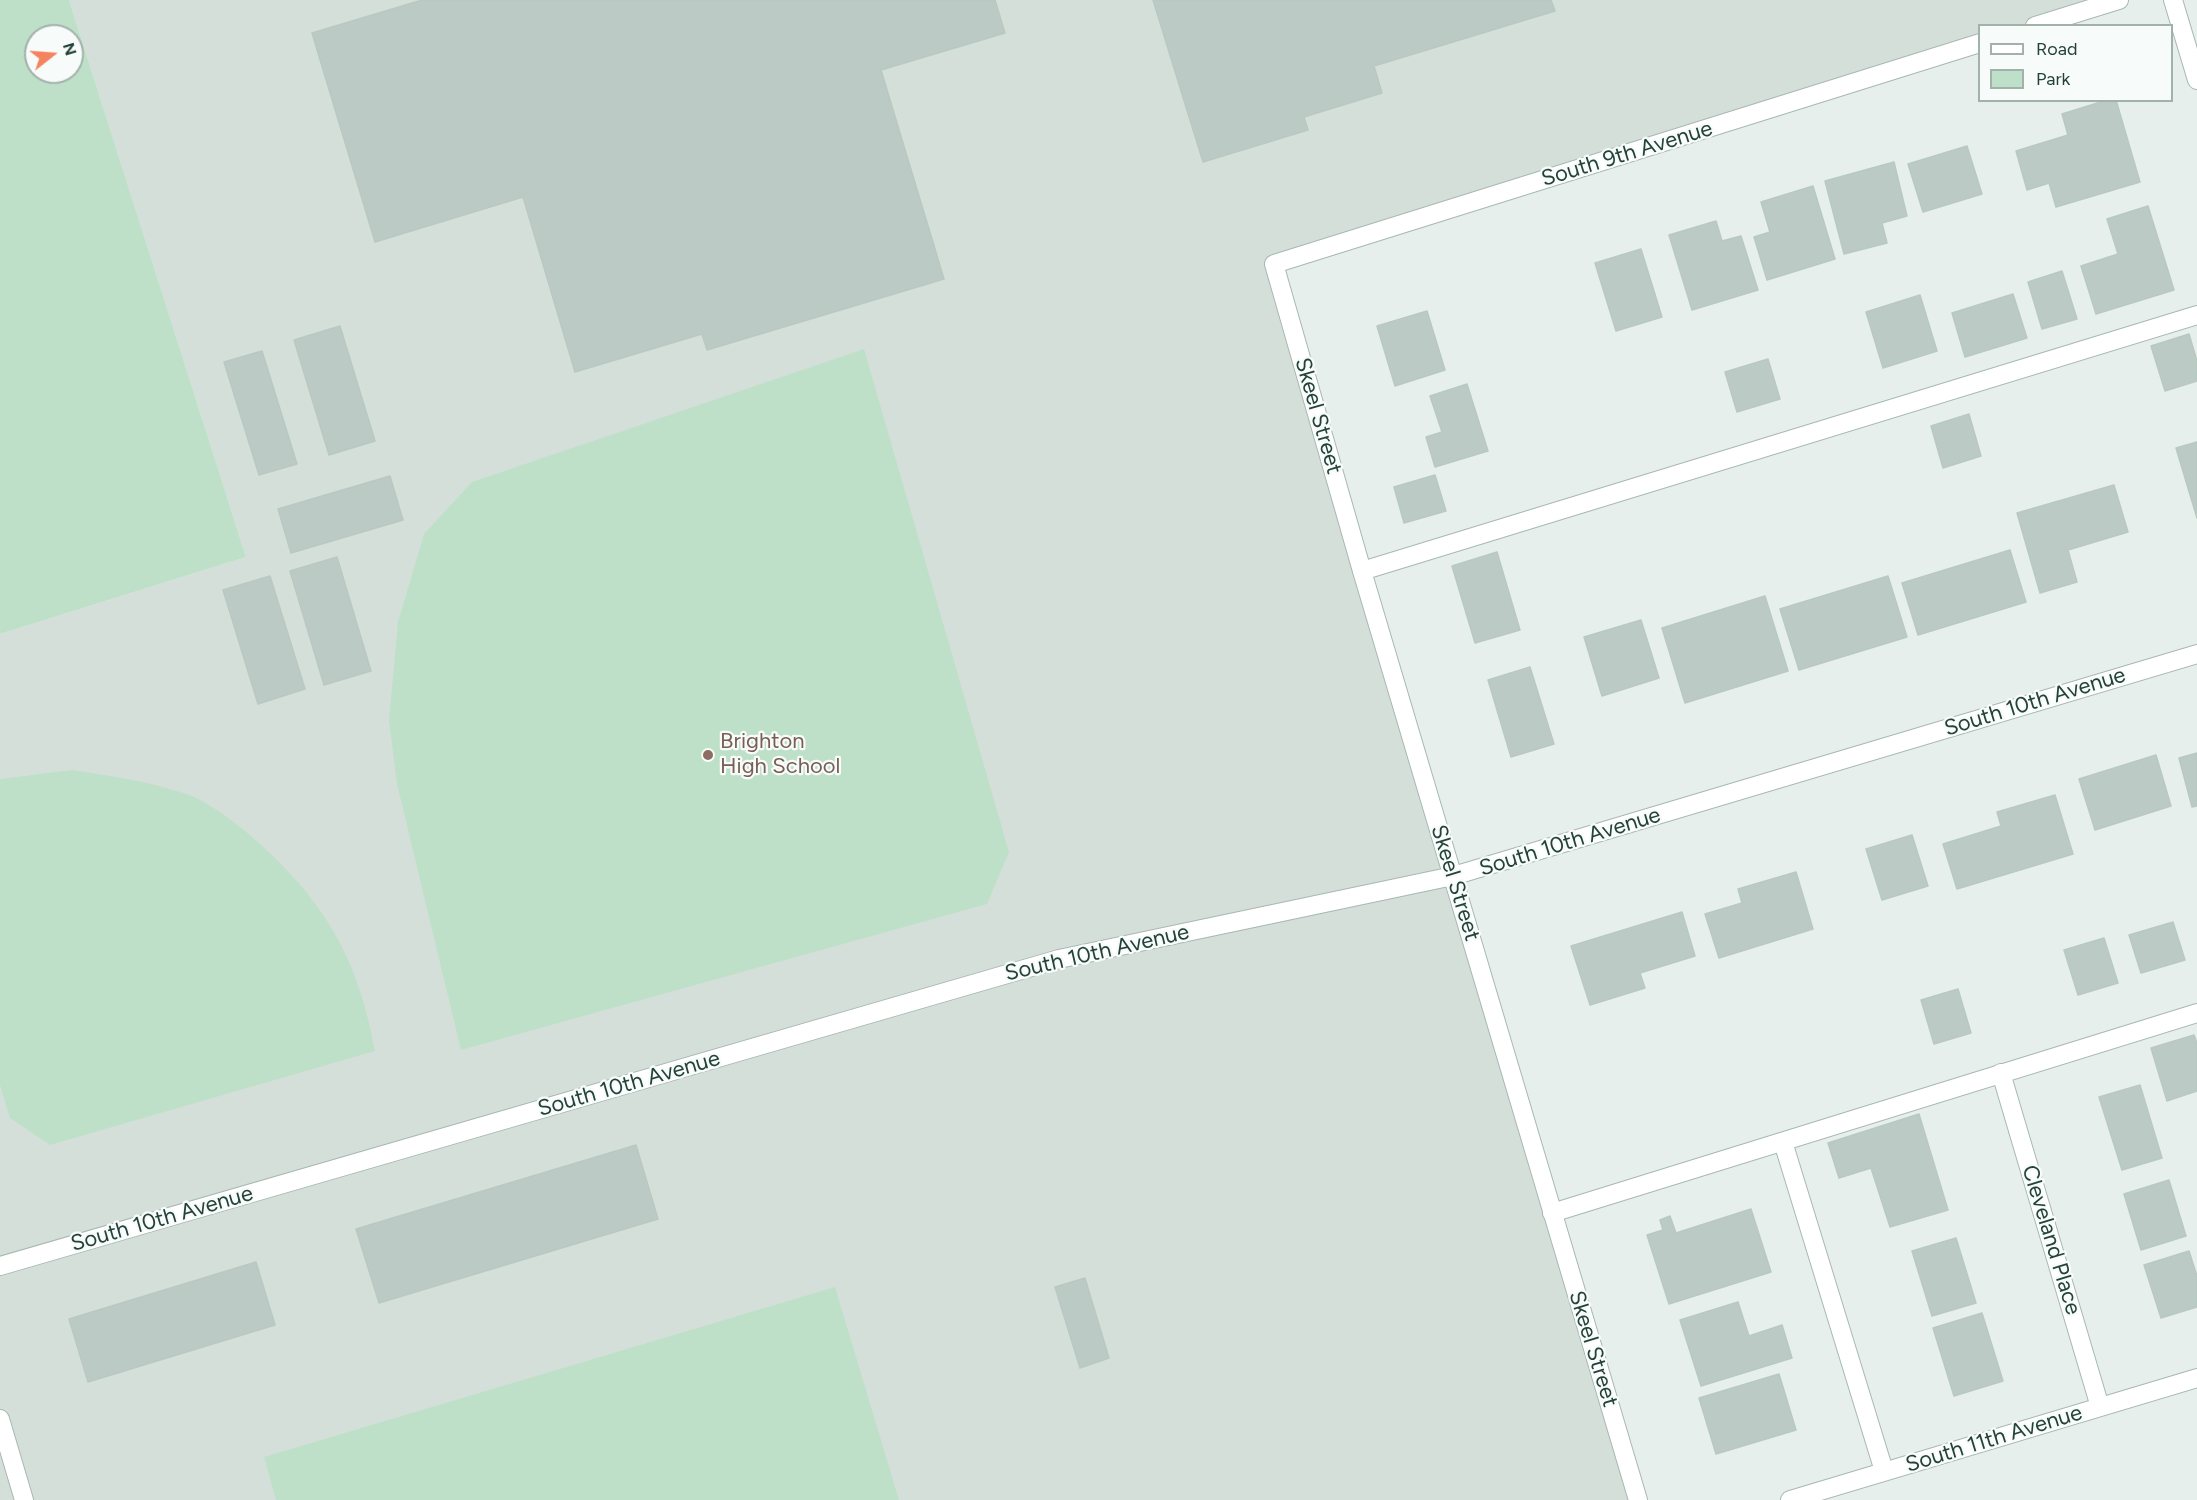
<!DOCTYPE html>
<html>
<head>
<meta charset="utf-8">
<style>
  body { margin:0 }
  #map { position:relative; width:2197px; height:1500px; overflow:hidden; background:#e6efeb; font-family:Figtree,sans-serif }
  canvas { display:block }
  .legend { position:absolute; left:1978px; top:24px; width:195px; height:78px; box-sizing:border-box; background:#f7fbf9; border:2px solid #a3b1ad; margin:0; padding:8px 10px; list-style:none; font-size:18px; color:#24423a }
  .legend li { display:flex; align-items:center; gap:12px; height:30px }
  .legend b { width:30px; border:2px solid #a3b1ad }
  .north { position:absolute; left:24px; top:24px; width:60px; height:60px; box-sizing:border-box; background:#f7fbf9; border:2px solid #a3b1ad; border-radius:50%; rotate:73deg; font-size:16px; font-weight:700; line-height:24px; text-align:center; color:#24423a }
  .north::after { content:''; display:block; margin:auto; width:21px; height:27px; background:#f4845f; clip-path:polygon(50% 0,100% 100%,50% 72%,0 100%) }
</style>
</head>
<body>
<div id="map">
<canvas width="2197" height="1500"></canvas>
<ul class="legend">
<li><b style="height:8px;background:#fff"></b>Road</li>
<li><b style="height:16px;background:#bfe0c8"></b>Park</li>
</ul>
<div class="north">N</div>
</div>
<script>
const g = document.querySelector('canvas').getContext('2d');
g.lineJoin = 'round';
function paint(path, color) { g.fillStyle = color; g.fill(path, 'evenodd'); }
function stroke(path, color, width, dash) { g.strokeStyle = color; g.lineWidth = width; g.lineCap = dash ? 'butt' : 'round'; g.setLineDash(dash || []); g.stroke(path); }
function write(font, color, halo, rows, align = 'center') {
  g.font = font + ' Figtree,sans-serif'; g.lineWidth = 4.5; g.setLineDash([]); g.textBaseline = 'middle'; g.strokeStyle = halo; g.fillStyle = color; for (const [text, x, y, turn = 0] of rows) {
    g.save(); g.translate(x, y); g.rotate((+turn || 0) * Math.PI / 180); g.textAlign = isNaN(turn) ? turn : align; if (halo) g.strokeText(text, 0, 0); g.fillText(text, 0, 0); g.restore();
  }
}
const built = new Path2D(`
  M69 0H2119L2035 25 1980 26 1979 43 1274 265 1638 1500H0V634L246 557Z`);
const green = new Path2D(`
  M0 0H69L246 557 0 634ZM36 36H72V72H36Z
  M864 349 1009 852 987 904 461 1050 397 784 389 720 398 622 424 534 472 482Z
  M72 770C104 775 135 779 166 788 175 791 184 793 192 796 222 810 246 831 270 853 332 913 359 966 375 1051L50 1145 10 1118 0 1085V779Z
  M835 1287 899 1500H276L264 1457Z`);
const building = new Path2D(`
  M422 0H995L1005 33 881 70 944 279 707 350 702 334 575 372 523 197 375 242 312 33Z
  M1153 0H1551L1555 11 1374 66 1382 93 1304 117 1308 130 1203 162Z
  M2107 100H2116L2140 182 2056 207 2049 183 2027 190 2016 151 2068 135 2062 114Z
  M1967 146 1982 194 1923 212 1908 164Z
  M1894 162 1907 216 1882 223 1887 243 1844 254 1825 181Z
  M1813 186 1835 259 1767 280 1754 237 1770 232 1761 202Z
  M2148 206 2174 290 2096 314 2081 266 2118 254 2107 219Z
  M1716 221 1722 241 1741 236 1758 290 1692 310 1669 235Z
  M1641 249 1662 317 1616 331 1595 263Z
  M2062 271 2077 319 2042 329 2028 282Z
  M2013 294 2027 338 1965 357 1952 313Z
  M1920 295 1937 351 1883 368 1866 312Z
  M1427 311 1445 370 1395 386 1377 326Z
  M340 326 375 441 329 455 294 340Z
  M2189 334 2197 361V381L2165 391 2151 346Z
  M262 351 297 464 259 475 224 362Z
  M1768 359 1780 399 1737 412 1725 372Z
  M1467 384 1488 451 1435 467 1426 437 1442 432 1430 396Z
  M1969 414 1981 456 1943 468 1931 426Z
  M2197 442V518L2176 448Z
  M1435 475 1446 511 1404 523 1394 487Z
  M390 476 403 520 291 553 278 509Z
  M2114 485 2128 532 2068 550 2077 582 2040 593 2017 513Z
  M2010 550 2026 602 1918 635 1902 583Z
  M1497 552 1520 630 1475 643 1452 566Z
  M337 557 371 671 324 685 290 571Z
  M270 576 305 689 258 704 223 590Z
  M1888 576 1907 637 1799 670 1780 609Z
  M1765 596 1788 671 1685 703 1662 628Z
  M1641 620 1659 678 1602 696 1584 637Z
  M1530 667 1554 744 1511 757 1488 680Z
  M2197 753V806L2192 807 2179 758Z
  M2156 755 2171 806 2095 830 2079 779Z
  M2055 795 2073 854 1957 889 1943 844 2001 826 1997 812Z
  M1912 835 1928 886 1882 900 1866 849Z
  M1796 872 1813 929 1719 958 1705 914 1742 903 1738 889Z
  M1682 912 1695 956 1640 973 1645 988 1590 1005 1571 946Z
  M2173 922 2185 960 2141 973 2129 935Z
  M2104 938 2118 983 2078 995 2064 950Z
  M1958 989 1971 1033 1934 1044 1921 1000Z
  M2194 1035 2197 1043V1091L2167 1101 2151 1048Z
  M2140 1085 2162 1158 2122 1170 2099 1097Z
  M1919 1114 1948 1210 1890 1227 1871 1168 1839 1178 1828 1143Z
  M636 1145 658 1219 379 1303 356 1229Z
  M2169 1180 2186 1236 2141 1250 2124 1194Z
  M1751 1209 1771 1272 1669 1304 1647 1235 1663 1230 1660 1220 1670 1216 1676 1233Z
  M1956 1238 1976 1303 1932 1316 1912 1251Z
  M2189 1251 2197 1276V1307L2161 1318 2144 1265Z
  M256 1262 275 1325 88 1382 69 1319Z
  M1085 1278 1109 1358 1080 1368 1055 1287Z
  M1738 1302 1749 1336 1782 1325 1792 1358 1701 1386 1680 1320Z
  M1982 1313 2003 1381 1954 1396 1933 1328Z
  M1779 1374 1796 1430 1716 1454 1699 1398Z`);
const service = new Path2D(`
  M1362 571 2197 315
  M1783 1142 1884 1471
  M1552 1213 2197 1013`);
const minor = new Path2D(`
  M2035 26 2119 0
  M2001 1073 2100 1407
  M0 1266 1059 959 1453 876 2197 654
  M1638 1500 1362 571 1274 264 1980 43
  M1790 1500 2197 1378`);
const tertiary = new Path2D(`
  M2173 0 2197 80
  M0 1419 24 1500`);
const markers = [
  [708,755,6,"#8d6e63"]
];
const streetNames = [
  ["South 9th Avenue",1627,154,-17],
  ["Skeel Street",1318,416,74],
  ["South 10th Avenue",2035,702,-17],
  ["South 10th Avenue",1570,842,-17],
  ["Skeel Street",1455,883,73],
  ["South 10th Avenue",1097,953,-13],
  ["South 10th Avenue",629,1084,-16],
  ["South 10th Avenue",162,1219,-16],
  ["Cleveland Place",2051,1240,73],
  ["Skeel Street",1593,1349,73],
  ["South 11th Avenue",1994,1439,-17]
];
const educationNames = [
  ["Brighton",720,742],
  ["High School",720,767]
];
paint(built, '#d4dfda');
paint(green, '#bfe0c8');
paint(building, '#bbcac4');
stroke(building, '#b8c9c2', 1.5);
stroke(service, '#a8b8b2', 20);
stroke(minor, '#a8b8b2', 20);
stroke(tertiary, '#a8b8b2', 20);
stroke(service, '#fff', 18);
stroke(minor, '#fff', 18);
stroke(tertiary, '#fff', 18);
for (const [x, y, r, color] of markers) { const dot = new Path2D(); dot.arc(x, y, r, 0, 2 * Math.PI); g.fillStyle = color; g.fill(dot); stroke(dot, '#f7fbf9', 2); }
write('22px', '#24423a', '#f7fbf9', streetNames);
write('22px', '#785e54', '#f7fbf9', educationNames, 'left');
</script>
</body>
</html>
